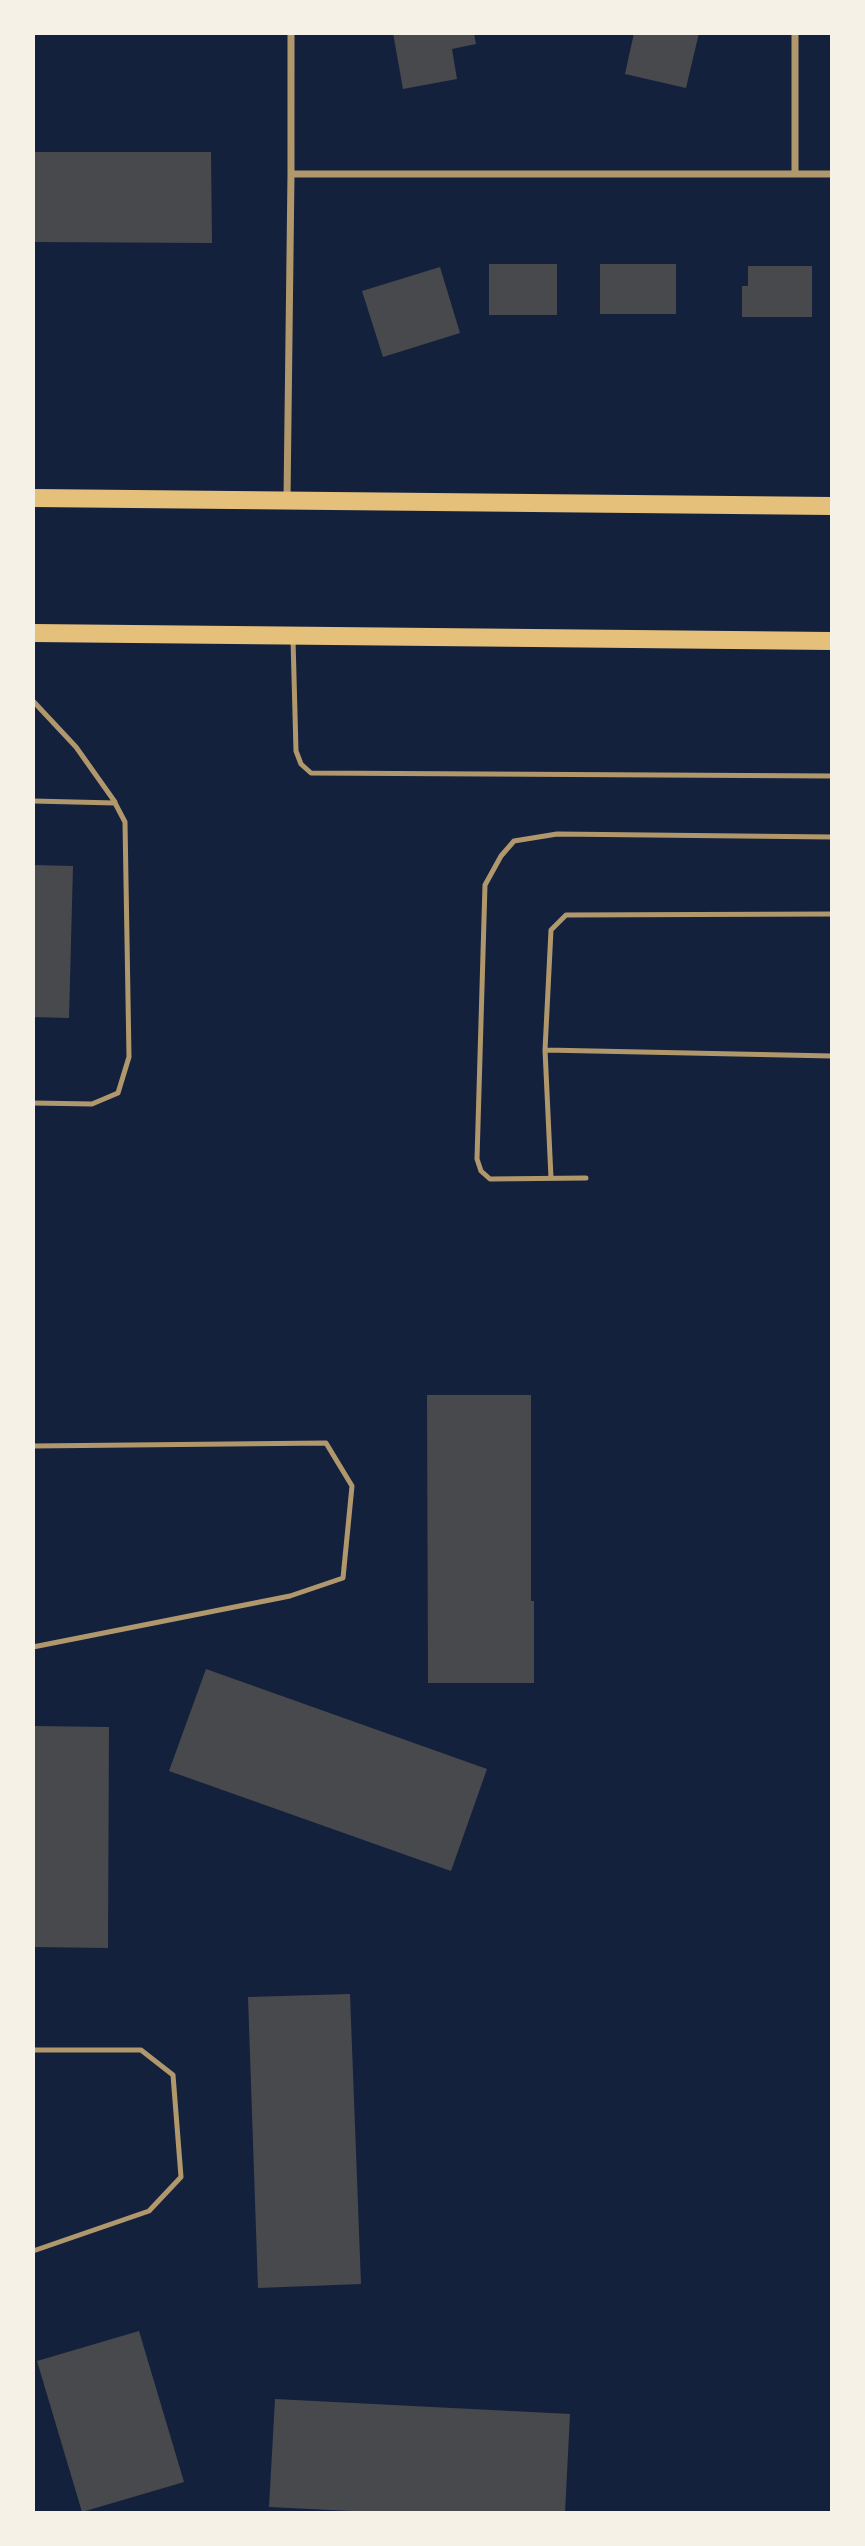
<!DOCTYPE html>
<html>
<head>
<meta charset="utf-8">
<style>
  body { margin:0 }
  #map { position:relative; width:865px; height:2546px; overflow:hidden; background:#14213d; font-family:Barlow,sans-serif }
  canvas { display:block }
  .frame { position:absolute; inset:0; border:35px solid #f6f1e7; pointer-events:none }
</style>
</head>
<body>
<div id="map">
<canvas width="865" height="2546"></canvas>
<div class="frame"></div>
</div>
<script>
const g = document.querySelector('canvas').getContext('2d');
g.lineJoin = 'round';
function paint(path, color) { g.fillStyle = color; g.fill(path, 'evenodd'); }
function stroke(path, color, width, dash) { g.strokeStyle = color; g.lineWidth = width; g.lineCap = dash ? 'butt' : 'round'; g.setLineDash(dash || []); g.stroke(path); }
const building = new Path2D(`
  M393 33H474L476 44 452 49 457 79 403 89Z
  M634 33H699L686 88 625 74Z
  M33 152H211L212 243 33 242Z
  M489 264H557V315H489Z
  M600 264H676V314H600Z
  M748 266H812V317H742V286H748Z
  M440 267 460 333 383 357 362 291Z
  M33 865 73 866 69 1018 33 1017Z
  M427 1395H531V1601H534V1683H428Z
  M206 1669 487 1769 451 1871 169 1771Z
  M33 1726 109 1727 108 1948 33 1947Z
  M350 1994 361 2284 258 2288 248 1997Z
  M139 2331 184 2482 82 2512 37 2361Z
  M275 2399 570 2414 565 2513H392L269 2507Z`);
const service = new Path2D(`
  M293 639 296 751 301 764 311 773 832 776
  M33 701 76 747 115 802
  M33 801 115 803 125 822 129 1057 118 1093 92 1104 33 1103
  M832 914 566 915 551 930 545 1050 832 1056
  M545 1050 551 1178
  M586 1178 490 1179 481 1171 477 1159 485 885 501 856 514 841 557 834 832 837
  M33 1446 326 1443 352 1486 343 1578 290 1596 33 1647
  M33 2050H141L173 2075 181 2177 149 2211 33 2251`);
const minor = new Path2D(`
  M795 173V33
  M291 174H832
  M287 499 291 174V33`);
const primary = new Path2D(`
  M33 498 832 506
  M33 633 832 641`);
paint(building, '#48494c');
stroke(service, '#b1986c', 5);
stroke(minor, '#b1986c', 7);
stroke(primary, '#e5c07b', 18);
</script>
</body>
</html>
